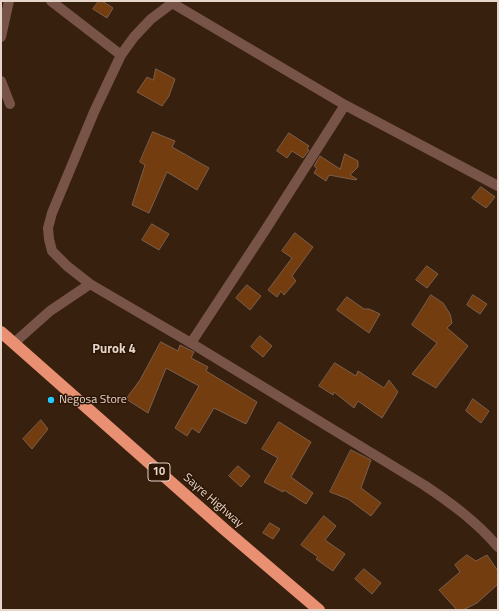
<!DOCTYPE html>
<html>
<head>
<meta charset="utf-8">
<style>
  body { margin:0 }
  #map { position:relative; width:499px; height:611px; overflow:hidden; background:#38200e; font-family:"Titillium Web",sans-serif }
  canvas { display:block }
  .frame { position:absolute; inset:0; border:2px solid #e5d5ca; pointer-events:none }
</style>
</head>
<body>
<div id="map">
<canvas width="499" height="611"></canvas>
<div class="frame"></div>
</div>
<script>
const g = document.querySelector('canvas').getContext('2d');
g.lineJoin = 'round';
function paint(path, color) { g.fillStyle = color; g.fill(path, 'evenodd'); }
function stroke(path, color, width, dash) { g.strokeStyle = color; g.lineWidth = width; g.lineCap = dash ? 'butt' : 'round'; g.setLineDash(dash || []); g.stroke(path); }
function write(font, color, halo, rows, align = 'center') {
  g.font = font + ' "Titillium Web",sans-serif'; g.lineWidth = 3; g.setLineDash([]); g.textBaseline = 'middle'; g.strokeStyle = halo; g.fillStyle = color; for (const [text, x, y, turn = 0] of rows) {
    g.save(); g.translate(x, y); g.rotate((+turn || 0) * Math.PI / 180); g.textAlign = isNaN(turn) ? turn : align; if (halo) g.strokeText(text, 0, 0); g.fillText(text, 0, 0); g.restore();
  }
}
const building = new Path2D(`
  M99 1H102L113 8 107 18 93 9Z
  M156 69 175 79 169 96 162 106 137 92 147 77 153 80Z
  M153 132 175 141 172 147 209 168 197 190 167 172 149 213 132 205 145 165 140 162Z
  M289 133 309 146 307 149 309 150 303 158 292 151 287 158 277 151Z
  M345 154 358 161V167L350 175 357 179 356 180 329 175 326 181 314 173 317 168 314 166 320 156 340 169Z
  M481 187 495 197 486 208 472 198Z
  M152 224 169 234 159 250 142 240Z
  M295 233 313 247 292 276 296 281 284 295 281 291 277 297 268 290 292 258 282 251Z
  M427 266 438 274 427 288 416 280Z
  M247 285 261 296 250 310 236 298Z
  M431 295 443 303 450 314 452 323 447 328 468 346 436 388 412 374 437 343 412 325Z
  M473 295 487 304 480 314 467 305Z
  M347 297 364 309H369L380 314 369 333 337 310Z
  M260 336 272 346 263 357 251 347Z
  M161 342 178 351 180 345 194 352 191 358 208 367 206 371 257 402 246 424 214 408 199 433 192 428 187 436 175 428 199 386 166 368 148 413 126 399 140 380Z
  M335 363 356 376 358 371 384 388 389 380 398 392 382 418 358 401 354 408 334 392 333 395 319 386Z
  M473 399 489 411 481 423 466 411Z
  M41 420 48 429 32 449 23 439Z
  M279 422 311 442 291 477 313 493 306 504 284 490 283 492 264 482 278 458 262 449Z
  M351 450 371 460 361 488 381 503 371 516 348 499 330 492Z
  M238 466 250 476 241 487 229 476Z
  M324 516 336 526 325 540 345 554 333 571 316 559 318 557 301 545Z
  M270 523 280 529 273 539 263 533Z
  M467 555 476 561 487 555 498 571V584L477 603 463 610H457L439 590 460 572 455 565Z
  M364 569 381 583 372 594 355 579Z`);
const minor = new Path2D(`
  M51 1 121 55
  M175 1 151 19 134 37 121 55 94 112 52 213 48 228 49 239 52 251 67 266 90 284 191 343 424 485C451 503 477 522 498 547
  M172 3 345 105 498 186
  M1 37 9 1
  M1 81 10 104
  M14 343 50 311 90 284
  M191 343 264 232 345 105`);
const highway = new Path2D(`
  M1 332 224 529 319 610`);
const markers = [
  [51,400,4,"#28c8ff"]
];
const shields = [
  [159,472,22]
];
const shieldNames = [
  ["10",159,472]
];
const poiNames = [
  ["Negosa Store",59,400]
];
const streetNames = [
  ["Sayre Highway",213,501,41]
];
const neighbourhoodNames = [
  ["Purok 4",114,350]
];
paint(building, '#733d0f');
stroke(building, '#7b5f4c', 1);
stroke(minor, '#785448', 10);
stroke(highway, '#ea9072', 12);
for (const [x, y, r, color] of markers) { const dot = new Path2D(); dot.arc(x, y, r, 0, 2 * Math.PI); g.fillStyle = color; g.fill(dot); stroke(dot, '#2d1605', 1.5); }
for (const [x, y, w] of shields) { const box = new Path2D(); box.roundRect(x - w / 2, y - 9, w, 18, 3); g.fillStyle = '#2d1605'; g.fill(box); stroke(box, '#e5d5ca', 1); }
write('bold 11px', '#e5d5ca', null, shieldNames);
write('12px', '#e5d5ca', '#2d1605', poiNames, 'left');
write('12px', '#e5d5ca', '#2d1605', streetNames);
write('bold 13px', '#e5d5ca', '#2d1605', neighbourhoodNames);
</script>
</body>
</html>
